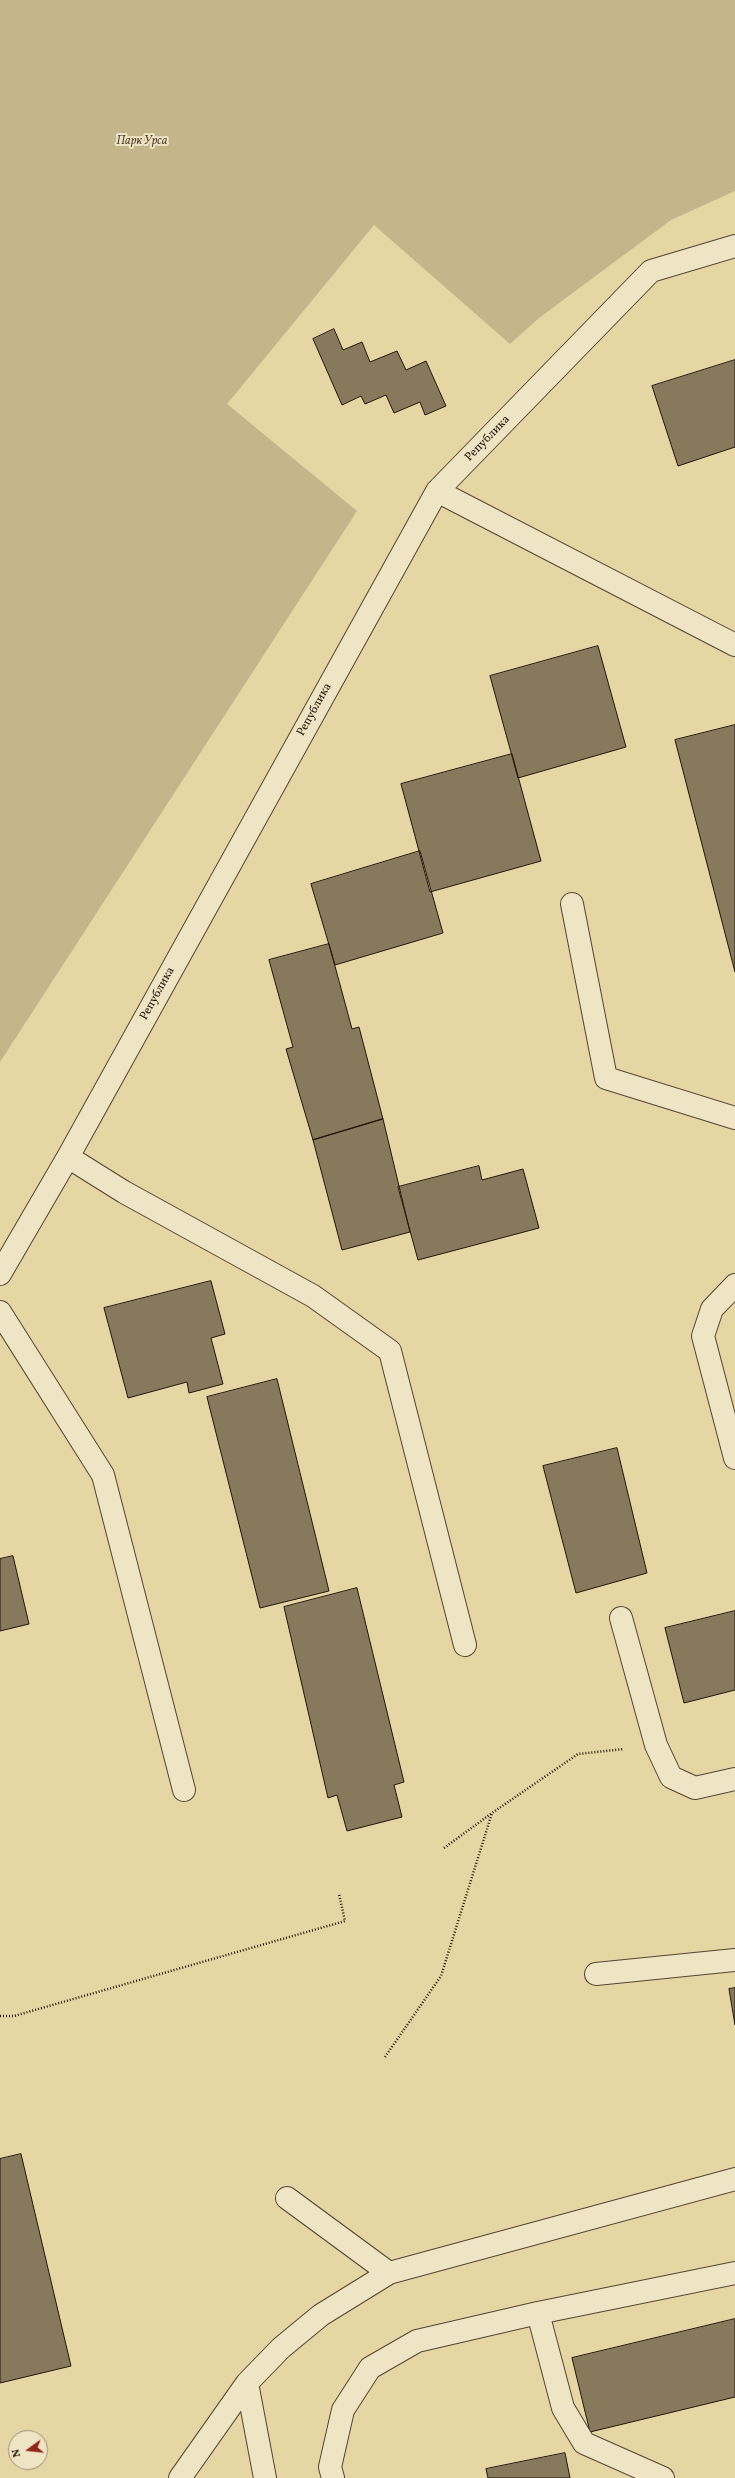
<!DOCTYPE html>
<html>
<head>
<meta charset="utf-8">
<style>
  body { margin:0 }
  #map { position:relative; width:735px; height:2478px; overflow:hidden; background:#e6d6a4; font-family:Vollkorn,serif }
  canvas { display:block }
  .north { position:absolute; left:8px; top:2430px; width:40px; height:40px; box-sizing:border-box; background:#efe4c4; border:1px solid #9d917b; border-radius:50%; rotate:255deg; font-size:11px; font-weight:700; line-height:16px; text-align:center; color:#23150e }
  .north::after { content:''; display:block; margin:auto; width:14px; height:18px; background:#8f2418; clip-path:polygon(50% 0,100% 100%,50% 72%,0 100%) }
</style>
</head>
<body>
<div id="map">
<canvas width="735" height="2478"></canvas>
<div class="north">N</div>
</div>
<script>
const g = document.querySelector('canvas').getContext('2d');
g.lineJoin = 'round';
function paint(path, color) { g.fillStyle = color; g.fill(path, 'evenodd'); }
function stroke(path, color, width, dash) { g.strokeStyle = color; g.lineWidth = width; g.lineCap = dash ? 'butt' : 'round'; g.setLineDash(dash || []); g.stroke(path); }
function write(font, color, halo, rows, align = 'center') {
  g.font = font + ' Vollkorn,serif'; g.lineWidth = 4; g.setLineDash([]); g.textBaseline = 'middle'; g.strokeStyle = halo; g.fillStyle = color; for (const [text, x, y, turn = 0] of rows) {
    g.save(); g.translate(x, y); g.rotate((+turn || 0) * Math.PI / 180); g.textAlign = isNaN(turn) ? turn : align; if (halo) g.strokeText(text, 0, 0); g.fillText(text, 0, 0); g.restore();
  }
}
const green = new Path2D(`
  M0 0H735V191L671 220 539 318 510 344 374 225 227 404 357 511 0 1062Z`);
const building = new Path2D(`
  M334 329 343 350 362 342 370 362 397 351 406 370 426 361 446 406 425 415 420 402 394 413 386 395 365 404 361 396 342 405 313 339Z
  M735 360V447L678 466 652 386Z
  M598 646 626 747 518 778 490 676Z
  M735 725V972L675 740Z
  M512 754 541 861 430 892 401 784Z
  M420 851 443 933 335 965 311 884Z
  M329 944 352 1029 359 1027 383 1119 313 1140 286 1049 293 1047 269 960Z
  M383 1119 410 1232 342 1250 313 1140Z
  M479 1166 482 1180 523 1169 539 1228 418 1260 398 1187Z
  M211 1281 225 1334 211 1338 223 1384 189 1393 187 1382 128 1398 104 1308Z
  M277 1379 329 1591 260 1608 207 1397Z
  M617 1448 647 1573 576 1593 543 1466Z
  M13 1556 29 1624 0 1631V1559Z
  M357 1588 404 1782 394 1785 402 1817 347 1831 337 1795 328 1798 284 1607Z
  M735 1611V1690L684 1703 665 1628Z
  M735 1988V2025L729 1989Z
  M21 2154 71 2366 0 2383V2159Z
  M735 2319V2397L590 2432 572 2358Z
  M565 2453 570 2478H488L486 2469Z`);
const path = new Path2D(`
  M444 1848 492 1813
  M0 2016H14L345 1921 339 1894
  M385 2057 441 1976 492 1813 578 1754 624 1749`);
const minor = new Path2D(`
  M437 491 735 645
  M572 904 606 1078 735 1118
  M68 1157 124 1192 313 1296 390 1351 465 1645
  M0 1274 68 1157 437 491 651 271 735 246
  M735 1285 712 1309 703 1336 735 1458
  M0 1312 103 1475 184 1790
  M621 1618 656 1745 671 1777 695 1788 735 1779
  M596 1974 735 1960
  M287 2198 389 2273
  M538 2313 563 2408 584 2443 663 2478
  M247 2383 265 2478
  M180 2478 247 2383 281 2348 321 2315 389 2273 735 2179
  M333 2478 330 2467 343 2410 370 2368 417 2341 538 2313 735 2273`);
const parkNames = [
  ["Парк Урса",142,142]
];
const streetNames = [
  ["Република",488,439,-46],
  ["Република",315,710,-61],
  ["Република",158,994,-61]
];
paint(green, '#c5b58a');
paint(building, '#88795c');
stroke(building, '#23150e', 1);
stroke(minor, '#544534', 24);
stroke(path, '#23150e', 2.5, [1, 2]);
stroke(minor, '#efe4c4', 22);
write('italic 12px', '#544533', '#efe4c4', parkNames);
write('12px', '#23150e', '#efe4c4', streetNames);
</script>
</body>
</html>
